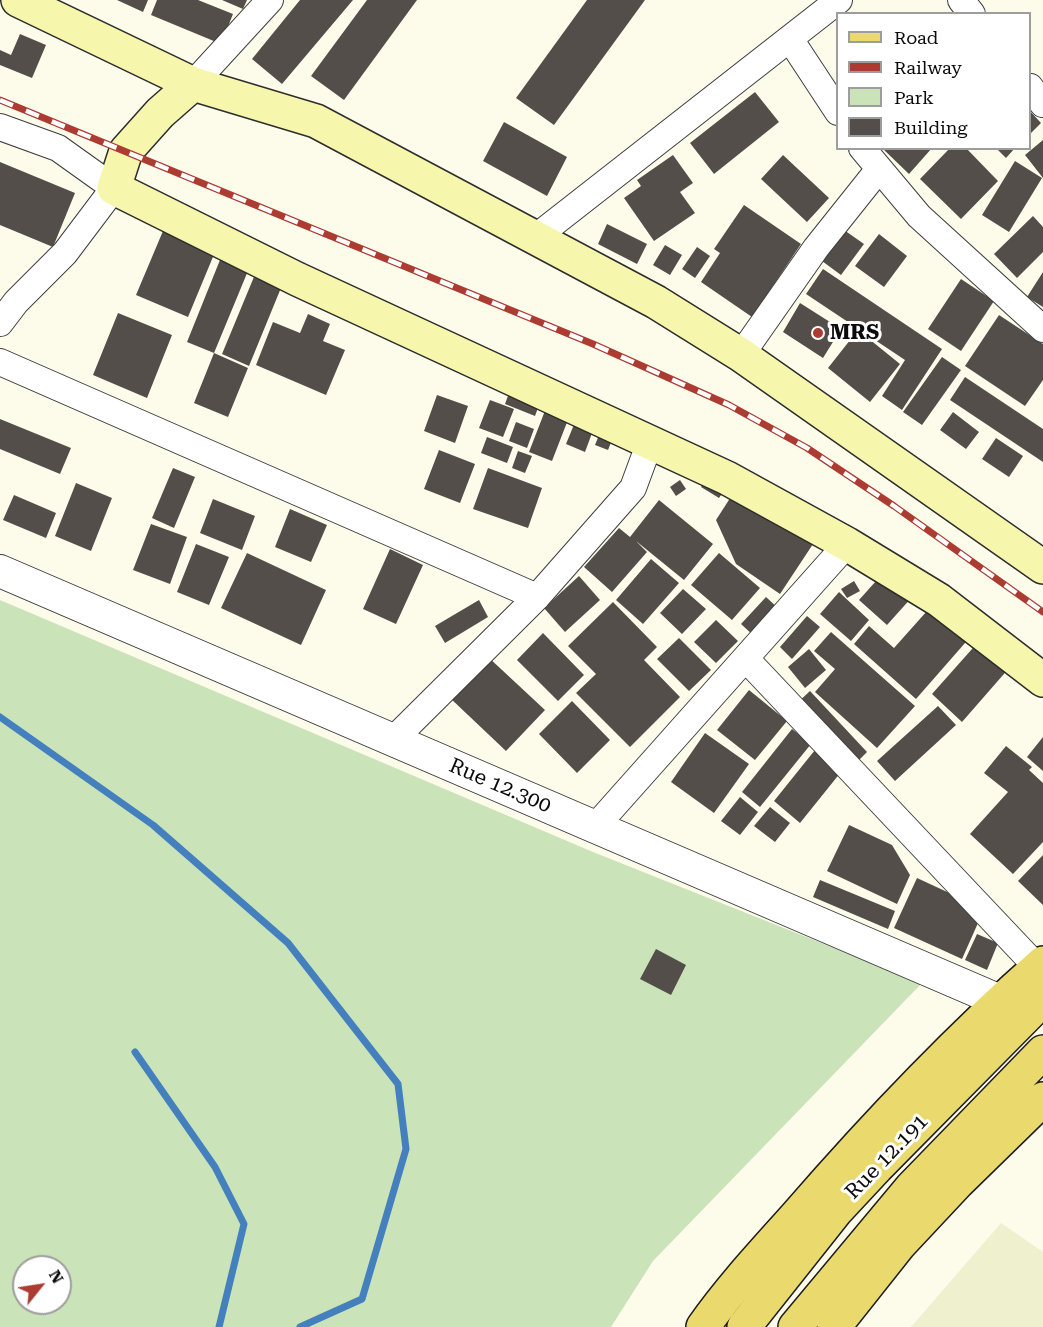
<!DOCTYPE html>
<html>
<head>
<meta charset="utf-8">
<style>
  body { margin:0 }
  #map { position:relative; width:1043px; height:1327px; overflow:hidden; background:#fdfceb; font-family:"Roboto Serif",serif }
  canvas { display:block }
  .legend { position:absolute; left:836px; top:12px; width:195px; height:138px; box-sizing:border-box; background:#fff; border:2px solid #9d9d9d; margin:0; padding:8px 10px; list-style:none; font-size:18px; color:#0b0b0b }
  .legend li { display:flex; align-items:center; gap:12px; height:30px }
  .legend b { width:30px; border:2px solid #9d9d9d }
  .north { position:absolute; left:12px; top:1255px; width:60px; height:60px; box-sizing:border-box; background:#fff; border:2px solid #9d9d9d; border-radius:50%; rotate:60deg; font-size:16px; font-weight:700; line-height:24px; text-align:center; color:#0b0b0b }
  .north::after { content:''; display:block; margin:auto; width:21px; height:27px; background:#ac3b32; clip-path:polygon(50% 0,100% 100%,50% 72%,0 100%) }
</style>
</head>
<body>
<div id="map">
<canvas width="1043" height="1327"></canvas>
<ul class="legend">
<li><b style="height:8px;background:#eada6e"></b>Road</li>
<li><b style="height:8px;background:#ac3b32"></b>Railway</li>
<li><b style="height:16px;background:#cae3b9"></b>Park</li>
<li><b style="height:16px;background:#534e49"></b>Building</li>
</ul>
<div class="north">N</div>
</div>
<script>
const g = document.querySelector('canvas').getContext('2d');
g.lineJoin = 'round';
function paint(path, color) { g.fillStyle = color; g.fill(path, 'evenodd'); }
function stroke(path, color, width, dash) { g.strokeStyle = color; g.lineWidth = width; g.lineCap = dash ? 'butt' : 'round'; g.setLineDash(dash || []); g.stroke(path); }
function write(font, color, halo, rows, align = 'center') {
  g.font = font + ' "Roboto Serif",serif'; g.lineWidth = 6; g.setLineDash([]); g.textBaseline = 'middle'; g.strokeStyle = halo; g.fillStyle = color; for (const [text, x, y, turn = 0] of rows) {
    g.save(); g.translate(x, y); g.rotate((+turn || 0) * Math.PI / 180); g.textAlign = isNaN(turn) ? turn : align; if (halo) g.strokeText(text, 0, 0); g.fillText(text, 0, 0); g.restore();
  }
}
const farmland = new Path2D(`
  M1001 1223 1043 1252V1327H911Z`);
const green = new Path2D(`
  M0 600 593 852 922 983 653 1261 611 1327H0ZM24 1267H60V1303H24Z`);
const stream = new Path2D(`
  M0 717 153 825 288 943 398 1084 406 1149 362 1299 300 1327
  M135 1052 215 1167 244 1224 219 1327`);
const building = new Path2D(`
  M117 0H148L143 12Z
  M157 0H198L233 14 221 44 151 15Z
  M222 0H247L243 9Z
  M300 0H353L282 84 252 59Z
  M367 0H417L344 100 311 76Z
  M587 0H645L554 125 516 98Z
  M20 34 46 45 32 78 0 65V50L11 55Z
  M755 92 779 122 714 174 690 143Z
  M1030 111 1041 123 1030 134Z
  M504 122 567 157 547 196 483 161Z
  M1043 140V178L1025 155Z
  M882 148H932L909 174Z
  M950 148H966L998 181 961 219 920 179Z
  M996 148H1015L1006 158Z
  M673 155 693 183 680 192 695 213 654 241 624 198 641 186 637 180Z
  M783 155 829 198 807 222 761 179Z
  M1015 161 1042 178 1009 232 982 215Z
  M0 162 75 193 53 247 0 225Z
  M744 205 801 244 752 317 701 282 720 253 714 249Z
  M1033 216 1043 227V252L1017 278 994 254Z
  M607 224 647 244 637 264 598 244Z
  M844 230 864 244 841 275 822 261Z
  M163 231 215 252 188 317 136 295Z
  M879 234 907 256 884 287 855 266Z
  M665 245 682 255 670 275 653 265Z
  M697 247 710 256 695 278 682 269Z
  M222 255 250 266 214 353 187 342Z
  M823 269 942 349 902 410 882 396 905 360 806 294Z
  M256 272 283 283 249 366 222 354Z
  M1043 272V307L1027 297Z
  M961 279 994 301 961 351 928 329Z
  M800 303 841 329 823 358 783 332Z
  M118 313 172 335 147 398 93 375Z
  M308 314 330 324 323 341 345 350 326 395 256 365 273 322 300 333Z
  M999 315 1043 344V380L1025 406 965 366Z
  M858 330 900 364 870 402 828 368Z
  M214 353 248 368 228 417 194 403Z
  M942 357 961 370 922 425 903 412Z
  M965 377 1043 429V462L950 400Z
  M513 382 543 394 535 416 505 404Z
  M437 395 468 406 455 443 424 431Z
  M490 400 514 409 503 437 479 428Z
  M548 403 571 412 552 461 529 452Z
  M580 410 598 417 585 452 566 444Z
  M953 412 979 432 966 449 940 430Z
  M0 419 71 448 60 474 0 449Z
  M516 422 534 429 527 448 509 441Z
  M601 430 614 435 608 450 595 445Z
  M487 437 513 447 507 463 481 453Z
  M996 438 1023 456 1009 477 982 459Z
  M439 450 475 464 460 503 424 489Z
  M518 451 532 456 525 473 512 468Z
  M173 468 195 477 174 528 152 518Z
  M488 468 542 488 528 528 473 509Z
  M712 470 730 482 719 498 701 487Z
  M680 480 686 489 676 496 670 487Z
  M76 483 112 498 91 551 55 536Z
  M734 492 813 544 780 594 736 564 716 520Z
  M14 495 56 513 46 538 3 520Z
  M213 499 255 516 242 550 200 533Z
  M659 500 713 544 684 580 636 541 647 552 612 592 584 567 619 528 630 537Z
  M290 509 327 525 311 562 275 547Z
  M151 524 187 537 170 584 133 570Z
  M196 544 229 557 209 605 177 592Z
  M390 549 423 565 396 624 363 609Z
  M247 553 326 590 301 645 221 608Z
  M719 553 760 588 732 620 691 585Z
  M651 559 679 583 643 624 616 600Z
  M885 571 913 596 887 625 859 600Z
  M579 576 600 600 565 632 544 608Z
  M854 581 860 591 847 598 841 589Z
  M683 589 706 609 682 634 660 613Z
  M839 592 869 620 851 641 820 614Z
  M766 597 779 609 754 636 741 624Z
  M479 600 488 617 445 643 435 626Z
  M613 602 657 647 644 660 680 697 630 747 576 693 596 674 568 646Z
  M935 602 972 635 916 699 854 644 869 626 894 648Z
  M807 616 820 627 792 659 780 647Z
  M716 620 738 641 716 663 694 642Z
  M831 632 915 706 877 748 815 692 835 669 814 651Z
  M543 633 584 675 558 701 517 660Z
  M679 638 711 670 689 691 657 659Z
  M980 640 1010 667 962 722 932 694Z
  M809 649 826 670 805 688 788 667Z
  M487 656 545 710 506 751 449 697Z
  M749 690 787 721 755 760 717 730Z
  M810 691 867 752 853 766 795 705Z
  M572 701 610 740 577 773 539 734Z
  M938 706 956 725 895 781 877 761Z
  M792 729 811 744 760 807 742 792Z
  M705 733 749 764 714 813 671 782Z
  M1043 737V771L1027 757Z
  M1006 746 1032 767 1029 770 1043 783V842L1013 874 970 834 1008 792 984 773Z
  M815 750 841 772 800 823 774 801Z
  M740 797 758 812 740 835 721 821Z
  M770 807 790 823 775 842 754 826Z
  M849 825 892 845 910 875 897 904 827 871Z
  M1043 855V905L1018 881Z
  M917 878 958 897 978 923 962 959 894 928Z
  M820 880 895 911 888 929 813 897Z
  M977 934 998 943 987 970 965 960Z
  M656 949 686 965 671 995 640 979Z`);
const minor = new Path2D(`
  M961 0 972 14
  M790 39 838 112
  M193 84 270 0
  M1030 87 1043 104
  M0 127 58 148 114 188 65 253 16 302 0 323
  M862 148 919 216 1043 329
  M536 237 839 0
  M741 355 816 248 879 169
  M0 362 537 597
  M746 659 1038 968
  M393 740 537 597 633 488 650 442
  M595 827 847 544`);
const tertiary = new Path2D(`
  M0 571 1000 1001`);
const secondary = new Path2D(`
  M18 0 193 84 316 121 656 302 741 355 1043 567
  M193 84 160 113 126 151 114 188 297 279 727 478 847 544 939 600 1043 680`);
const primary = new Path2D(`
  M703 1327C731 1287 765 1251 797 1215 874 1126 955 1041 1043 963
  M744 1327 836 1211 877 1167 1043 999
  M795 1327 911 1188 1043 1052
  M834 1327 899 1245 958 1182 1043 1099`);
const rail = new Path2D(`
  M0 100 593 344 729 405 807 448 894 506 1043 612`);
const markers = [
  [818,333,6,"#ac3b32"]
];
const poiNames = [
  ["MRS",830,333]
];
const streetNames = [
  ["Rue 12.300",500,786,23],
  ["Rue 12.191",887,1157,-46]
];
paint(farmland, '#eff0ce');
paint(green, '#cae3b9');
stroke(stream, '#447fbe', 7);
paint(building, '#534e49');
stroke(minor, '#3e3e3e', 28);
stroke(tertiary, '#3e3e3e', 34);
stroke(secondary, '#2d2d2d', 36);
stroke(primary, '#1c1c1c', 36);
stroke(minor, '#fff', 26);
stroke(tertiary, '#fff', 32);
stroke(secondary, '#f6f6ad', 33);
stroke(primary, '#eada6e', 33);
stroke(rail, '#ac3b32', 7);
stroke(rail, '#fff', 4.5, [14]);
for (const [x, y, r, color] of markers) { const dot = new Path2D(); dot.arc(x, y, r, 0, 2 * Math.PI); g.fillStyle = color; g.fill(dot); stroke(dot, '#fff', 2); }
write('bold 21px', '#0b0b0b', '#fff', poiNames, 'left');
write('21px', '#0b0b0b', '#fff', streetNames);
</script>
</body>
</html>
